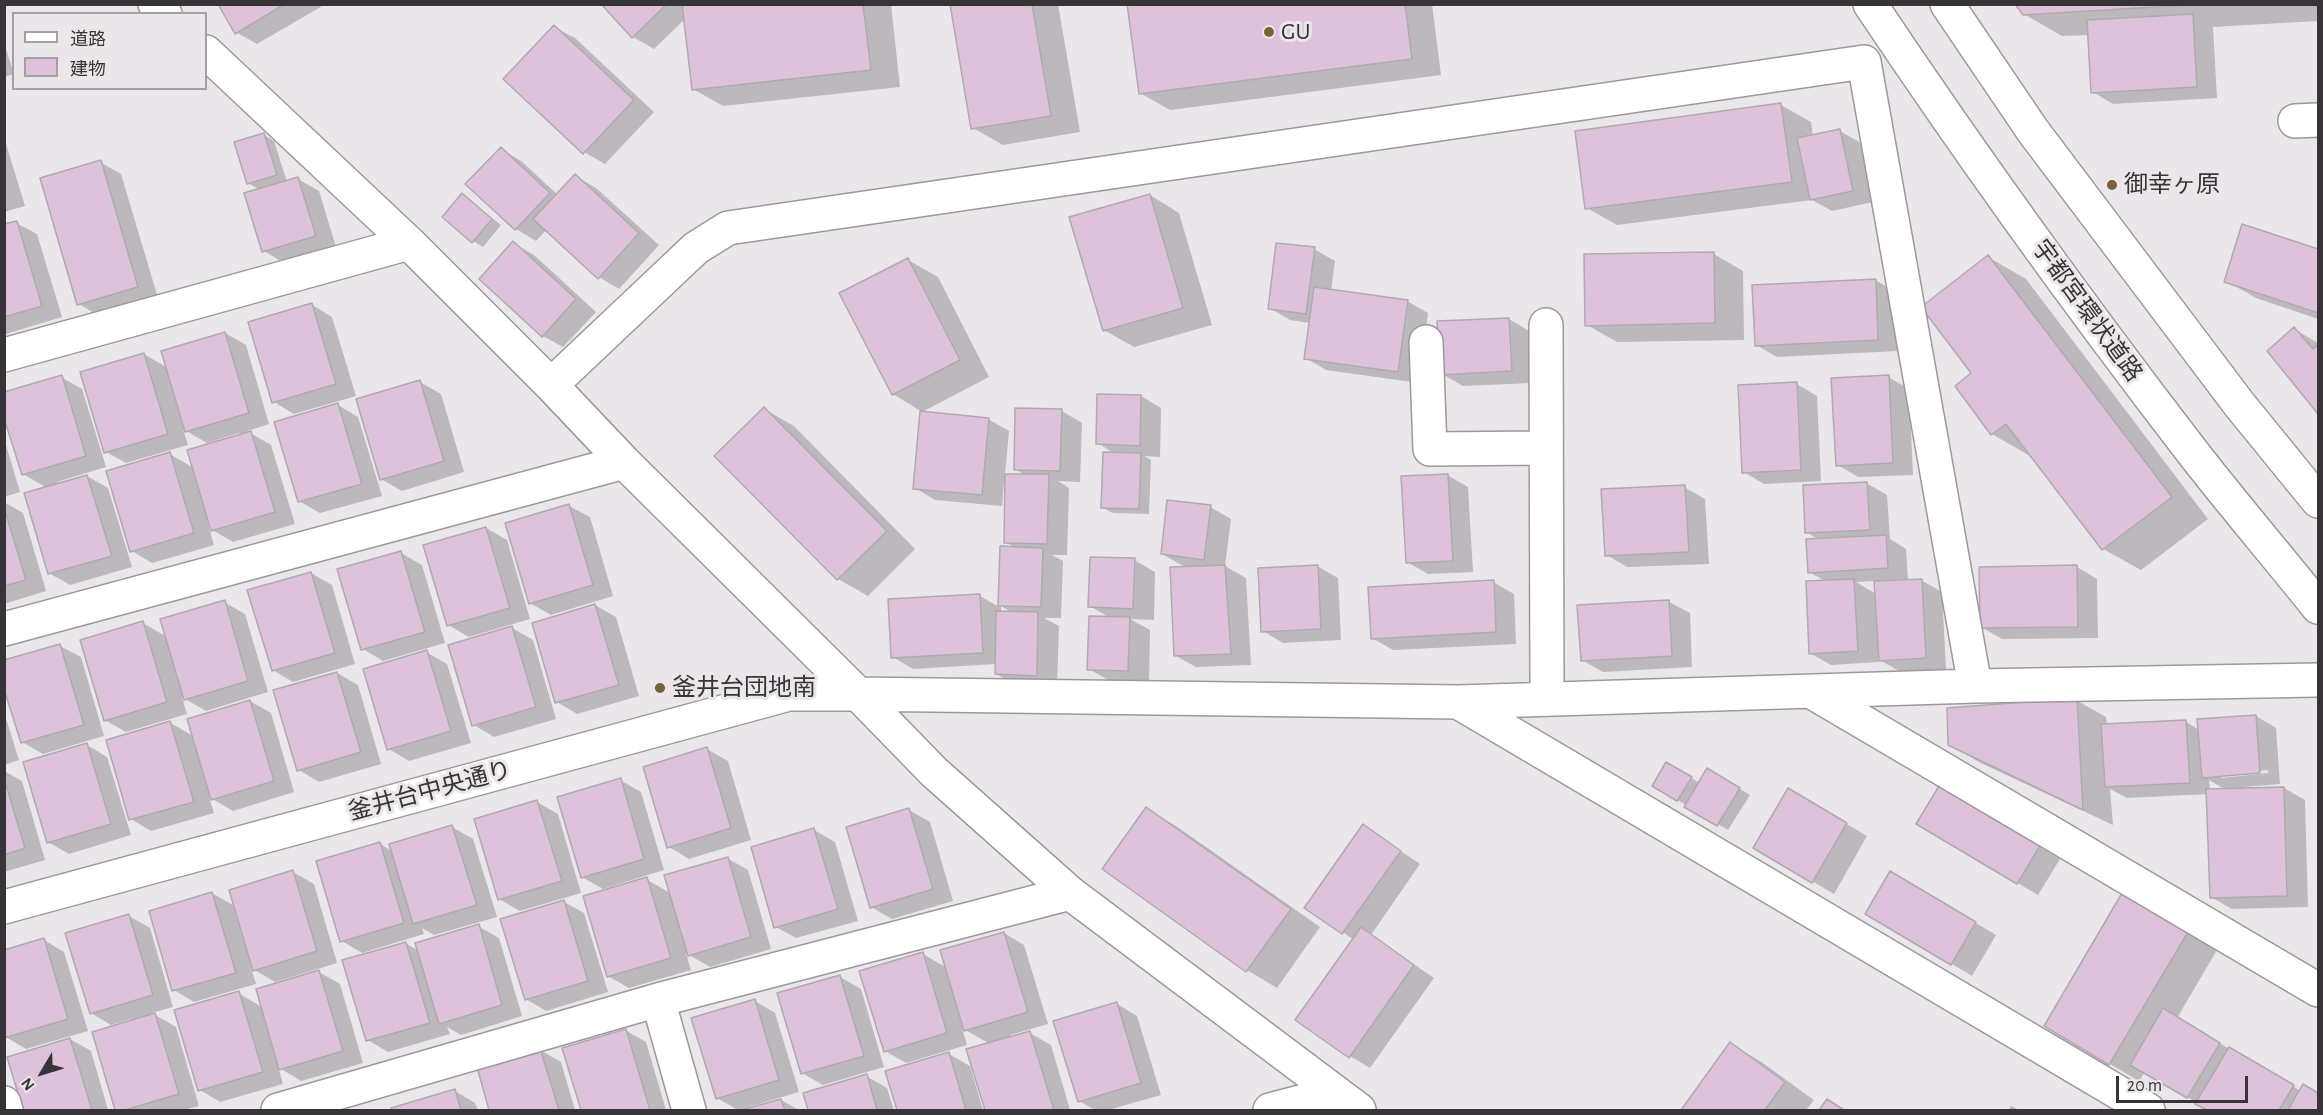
<!DOCTYPE html>
<html>
<head>
<meta charset="utf-8">
<style>
  body { margin:0 }
  #map { position:relative; width:2323px; height:1115px; overflow:hidden; background:#ebe6ea; font-family:"Alegreya Sans","Noto Sans JP",sans-serif }
  canvas { display:block }
  .frame { position:absolute; inset:0; border:6px solid #363436; pointer-events:none }
  .legend { position:absolute; left:12px; top:12px; width:195px; height:78px; box-sizing:border-box; background:#ebe6ea; border:2px solid #a39fa2; margin:0; padding:8px 10px; list-style:none; font-size:18px; color:#363436 }
  .legend li { display:flex; align-items:center; gap:12px; height:30px }
  .legend b { width:30px; border:2px solid #a39fa2 }
  .north { position:absolute; left:12px; top:1043px; width:60px; height:60px; -webkit-text-stroke:4px #ebe6ea; paint-order:stroke; rotate:232deg; font-size:16px; font-weight:700; line-height:24px; text-align:center; color:#363436 }
  .north::after { content:''; display:block; margin:auto; width:21px; height:27px; background:#363436; clip-path:polygon(50% 0,100% 100%,50% 72%,0 100%) }
  .scale { position:absolute; left:2116px; top:1076px; width:132px; height:27px; box-sizing:border-box; border:3px solid #363436; border-top:0; padding-left:8px; font-size:18px; line-height:21px; white-space:nowrap; color:#363436; -webkit-text-stroke:4px #ebe6ea; paint-order:stroke }
</style>
</head>
<body>
<div id="map">
<canvas width="2323" height="1115"></canvas>
<div class="frame"></div>
<ul class="legend">
<li><b style="height:8px;background:#fff"></b>道路</li>
<li><b style="height:16px;background:#dec1db"></b>建物</li>
</ul>
<div class="north">N</div>
<div class="scale">20 m</div>
</div>
<script>
const g = document.querySelector('canvas').getContext('2d');
g.lineJoin = 'round';
function paint(path, color) { g.fillStyle = color; g.fill(path, 'evenodd'); }
function stroke(path, color, width, dash) { g.strokeStyle = color; g.lineWidth = width; g.lineCap = dash ? 'butt' : 'round'; g.setLineDash(dash || []); g.stroke(path); }
function write(font, color, halo, rows, align = 'center') {
  g.font = font + ' "Alegreya Sans","Noto Sans JP",sans-serif'; g.lineWidth = 6; g.setLineDash([]); g.textBaseline = 'middle'; g.strokeStyle = halo; g.fillStyle = color; for (const [text, x, y, turn = 0] of rows) {
    g.save(); g.translate(x, y); g.rotate((+turn || 0) * Math.PI / 180); g.textAlign = isNaN(turn) ? turn : align; if (halo) g.strokeText(text, 0, 0); g.fillText(text, 0, 0); g.restore();
  }
}
const shadow = new Path2D(`
  M220 4 324 5 257 44 236 32Z
  M603 4H891L900 87 723 106 693 89 685 19 654 49 633 37Z
  M951 4H1058L1080 132 1003 145 973 128Z
  M1128 4H1432L1441 75 1170 110 1140 93Z
  M2017 4H2318V21L2213 27 2217 98 2113 104 2093 92 2090 35 2062 36 2024 14Z
  M554 27 575 38 654 112 605 164 584 152Z
  M4 43 14 74 4 77Z
  M1781 105 1811 122 1813 136 1840 131 1861 143 1873 202 1832 211 1812 200 1617 225 1587 208Z
  M264 135 274 141 287 182 298 179 319 191 336 247 284 263 264 251 260 190 248 183Z
  M4 137 25 206 4 212Z
  M501 149 521 161 558 195 575 176 596 188 659 245 619 289 599 277 547 229 536 241 516 229Z
  M100 162 121 174 158 298 99 316 79 304Z
  M462 195 501 225 483 247 473 241Z
  M1150 195 1179 213 1212 325 1134 347 1104 330Z
  M16 223 37 234 62 317 6 334 4 333V226Z
  M2243 226 2318 251V319L2256 298 2226 281Z
  M513 243 534 255 596 312 563 347 543 336Z
  M1314 249 1335 261 1331 291 1407 301 1428 313 1419 383 1326 370 1306 358 1310 323 1290 320 1270 308Z
  M1714 254 1743 271 1744 340 1617 342 1587 325Z
  M1988 257 2026 279 2208 519 2141 570 2103 549 2032 454 2030 456 1992 434 1957 386 1973 374Z
  M908 260 938 277 989 377 922 412 893 394Z
  M1875 280 1896 292 1899 351 1777 357 1756 345Z
  M312 305 332 317 356 396 294 414 274 402Z
  M1509 319 1529 331 1532 383 1463 386 1442 374Z
  M2294 329 2318 343V411L2269 351Z
  M225 333 246 345 269 424 247 431 271 445 295 524 233 542 209 528 214 545 152 563 132 551 170 454 194 468 240 436 239 433 207 443 183 429 188 445 126 463 106 452 144 354 168 368Z
  M61 377 82 389 106 467 57 482 58 485 87 476 108 488 132 567 70 585 49 573 47 488 23 474Z
  M1888 377 1909 389 1913 475 1858 477 1838 465Z
  M420 382 441 394 464 472 402 491 381 479Z
  M1797 384 1817 396 1821 481 1764 484 1744 472Z
  M1141 396 1161 408 1160 457 1144 456 1151 460 1149 514 1113 513 1103 508 1115 454 1098 443Z
  M338 405 358 417 382 496 320 513 299 501Z
  M764 409 794 426 915 549 868 596 838 579 717 456Z
  M1062 411 1082 423 1080 482 1058 481 1069 488 1067 555H1052L1063 561 1061 618H1044L1059 626 1057 687 1017 685 996 674V664L913 669 893 657 980 596 999 607 1001 548H1016L1005 542 1007 481H1004L1002 506 935 500 915 488 988 419 1009 431 1005 475 1027 476 1015 469ZM1001 606 1006 609 1013 613H1001Z
  M4 438 20 492 4 497Z
  M1447 475 1468 487 1473 572 1428 574 1407 562Z
  M1866 483 1887 495 1890 539 1906 549 1908 581 1921 580 1942 592 1946 669 1901 672 1878 659V662L1831 665 1810 653 1827 582 1809 572 1820 540 1806 532ZM1876 581V594L1856 582Z
  M1684 487 1705 499 1709 564 1627 567 1607 555Z
  M4 502 23 513 46 591 4 604Z
  M569 506 590 517 613 596 551 615 530 603Z
  M1210 507 1231 519 1225 566 1246 578 1251 665 1196 667 1176 656 1187 568 1162 554Z
  M486 528 507 540 530 619 469 637 448 625Z
  M401 553 422 565 445 643 383 661 363 649Z
  M1134 560 1155 572 1154 620 1130 619 1150 630 1149 682 1110 681 1089 669 1110 618 1090 606Z
  M1317 566 1338 578 1341 640 1283 643 1263 631Z
  M2077 567 2097 579 2098 638 2002 639 1981 627Z
  M311 573 332 585 355 664 293 682 273 670Z
  M1493 582 1514 594 1516 644 1393 650 1372 638Z
  M224 602 245 614 268 692 206 711 182 697 187 714 126 732 105 720 143 623 167 637Z
  M1669 602 1690 613 1692 667 1603 672 1582 660Z
  M595 605 616 617 639 696 577 714 557 702Z
  M512 628 533 640 556 719 494 737 474 725Z
  M60 646 81 657 104 736 43 754 22 742Z
  M426 652 447 664 471 743 409 761 389 749Z
  M337 673 358 685 381 764 319 782 299 770Z
  M2076 700 2106 717 2107 725 2185 721 2199 730 2256 716 2276 728 2280 784 2244 787V790L2284 788 2305 800 2308 907 2232 909 2211 897 2208 794 2127 798 2110 789 2113 825 1979 762 1949 744ZM2268 770V773L2221 778V775ZM2209 780 2226 790 2210 791Z
  M250 701 271 713 294 792 233 811 209 797 214 813 151 831 131 819 169 722 193 736Z
  M4 712 19 760 4 765Z
  M87 745 107 757 131 835 69 854 48 842Z
  M707 749 728 761 751 840 689 859 669 847Z
  M1667 764 1700 783 1708 770 1750 795 1728 830 1654 786Z
  M4 771 22 781 45 860 4 872Z
  M620 780 641 792 664 870 603 889 582 877Z
  M1940 788 2060 859 2038 895 1918 824Z
  M1789 790 1867 836 1834 894 1755 847Z
  M537 802 558 814 581 893 520 911 499 899Z
  M1146 809 1176 826 1320 927 1277 988 1247 970 1104 869Z
  M909 810 930 822 953 901 892 919 871 907Z
  M1364 826 1420 864 1371 935 1434 978 1370 1068 1350 1056 1354 940 1306 907Z
  M452 827 473 839 497 917 434 935 422 928 424 934 362 953 342 941 380 844 392 851Z
  M814 830 835 842 858 921 796 938 776 927Z
  M727 858 748 870 771 949 710 967 686 953 691 970 629 988 608 976 646 879 670 893Z
  M293 872 314 884 337 963 275 982 251 968 256 984 194 1002 174 990 212 893 236 907Z
  M1891 873 1996 935 1972 976 1867 913Z
  M2126 890 2220 945 2177 1018 2301 1091 2304 1086 2318 1094V1110H2209L2145 1072 2139 1081 2110 1064Z
  M564 902 584 913 608 992 546 1011 526 999Z
  M129 916 150 928 173 1007 152 1013 176 1027 199 1106 184 1110H117L94 1033 131 1022V1019L111 1025 91 1013Z
  M478 926 499 938 522 1016 461 1035 447 1027 450 1034 388 1052 368 1040 405 943 419 951Z
  M1004 933 1024 945 1048 1024 1010 1035 1011 1038 1030 1033 1051 1045 1070 1110H986L968 1050 990 1044 962 1028 967 1045 906 1063 885 1051 923 954 947 968Z
  M44 940 64 952 88 1031 26 1049 6 1037Z
  M319 972 340 984 363 1063 301 1081 278 1067 283 1084 220 1102 200 1090 238 993 262 1007Z
  M840 977 861 989 884 1067 823 1085 802 1073Z
  M755 1001 775 1013 799 1092 738 1110 717 1098Z
  M1117 1004 1137 1016 1161 1095 1108 1110H1095L1079 1101Z
  M625 1030 646 1042 666 1110H582L564 1049Z
  M70 1039 91 1051 108 1110H24L9 1058Z
  M1730 1044 1760 1061 1814 1100 1806 1110H1683Z
  M540 1050 561 1062 575 1110H491L478 1068Z
  M949 1054 970 1066 983 1110H899L887 1072Z
  M866 1076 887 1088 894 1110H810L805 1094Z
  M455 1091 475 1103 478 1110H394Z
  M781 1100 799 1110H746Z
  M2011 1106 2019 1110H2009Z`);
const building = new Path2D(`
  M218 4H285L235 34Z
  M601 4H667L632 38Z
  M682 4H863L871 70 692 90Z
  M950 4H1032L1051 116 971 129Z
  M1127 4H1405L1412 59 1139 94Z
  M2015 4H2205L2023 15Z
  M2193 14 2197 87 2091 93 2087 20Z
  M554 25 634 100 583 154 503 79Z
  M1781 103 1792 182 1585 209 1575 131Z
  M1840 129 1853 191 1810 200 1797 138Z
  M264 133 277 175 247 184 234 142Z
  M501 147 550 193 515 230 465 184Z
  M101 160 138 287 77 305 40 178Z
  M575 174 639 233 598 279 533 219Z
  M298 177 316 236 262 252 244 193Z
  M462 193 492 219 472 243 442 217Z
  M1150 194 1183 308 1103 331 1069 217Z
  M17 221 42 306 4 317V224Z
  M2242 224 2318 249V313L2224 282Z
  M513 241 576 299 542 337 479 279Z
  M1276 243 1315 247 1306 314 1268 309Z
  M1714 252 1715 323 1585 326 1584 254Z
  M1988 255 2172 497 2102 550 2006 424 1991 435 1955 386 1971 373 1921 307Z
  M908 258 960 360 892 395 839 293Z
  M1876 279 1878 340 1755 346 1752 285Z
  M1314 287 1408 300 1398 372 1304 359Z
  M312 303 336 384 272 403 248 322Z
  M1509 318 1512 371 1440 375 1437 321Z
  M2294 327 2313 349 2318 345V414L2267 351Z
  M225 332 249 413 185 432 161 351Z
  M144 353 168 434 104 453 80 372Z
  M62 375 86 456 22 475 4 418V392Z
  M1889 375 1893 463 1836 466 1831 378Z
  M420 380 444 461 380 480 356 399Z
  M1797 382 1801 470 1742 473 1738 385Z
  M1097 394 1141 395 1140 446 1096 444Z
  M338 403 362 484 298 502 274 422Z
  M764 407 887 531 837 580 714 456Z
  M1015 408 1062 409 1060 471 1014 470Z
  M920 411 989 418 982 495 913 489Z
  M251 431 275 512 211 531 187 450Z
  M170 452 194 533 130 552 106 471Z
  M1103 452 1141 453 1139 509 1101 508Z
  M1005 474H1049L1047 544 1004 543Z
  M1448 474 1453 561 1406 563 1401 476Z
  M87 475 112 556 48 574 24 493Z
  M1867 482 1870 530 1805 533 1803 485Z
  M1685 485 1689 552 1605 556 1601 489Z
  M1167 500 1211 505 1204 560 1161 554Z
  M569 504 593 585 529 604 505 523Z
  M4 507 26 580 4 586Z
  M486 527 510 608 447 626 423 545Z
  M1886 535 1888 568 1808 573 1806 539Z
  M1000 546 1043 548 1041 607 998 606Z
  M401 551 425 632 361 650 337 569Z
  M1090 557 1135 558 1133 609 1088 607Z
  M1225 565 1231 654 1174 656 1170 567Z
  M1318 565 1321 629 1261 632 1258 568Z
  M2077 565 2078 627 1980 628 1979 567Z
  M311 572 335 653 272 671 247 590Z
  M1854 579 1858 651 1809 654 1806 581Z
  M1922 579 1926 658 1879 661 1874 581Z
  M1494 580 1496 632 1371 639 1368 587Z
  M980 594 983 653 891 658 888 599Z
  M225 600 248 681 184 700 160 619Z
  M1669 600 1672 656 1581 661 1577 605Z
  M595 604 619 685 555 703 532 623Z
  M996 611 1038 612 1037 676 995 674Z
  M1089 616 1130 617 1128 671 1087 670Z
  M143 621 167 702 104 721 80 640Z
  M512 626 536 707 472 726 448 645Z
  M60 644 84 725 21 743 4 689V660Z
  M427 650 451 731 387 750 363 669Z
  M337 672 361 752 297 771 273 690Z
  M2077 698 2083 810 1948 745 1947 708Z
  M250 700 274 781 211 800 187 719Z
  M2256 715 2260 773 2202 778 2197 719Z
  M2186 720 2190 783 2105 787 2101 724Z
  M170 721 194 802 129 820 106 740Z
  M87 743 111 824 47 843 23 762Z
  M707 747 731 828 667 848 643 767Z
  M1666 762 1692 777 1677 801 1652 786Z
  M1707 768 1740 788 1717 826 1684 807Z
  M4 778 25 848 4 855Z
  M621 778 644 859 581 878 557 797Z
  M1939 786 2040 846 2017 884 1916 824Z
  M2284 787 2287 896 2210 898 2206 789Z
  M1788 788 1847 823 1812 883 1753 848Z
  M537 800 562 881 498 900 474 819Z
  M1146 807 1291 909 1246 972 1102 869Z
  M909 808 933 889 870 908 846 827Z
  M1363 824 1401 851 1342 934 1304 908Z
  M452 825 477 905 413 924 389 844Z
  M814 828 838 909 774 928 751 847Z
  M380 842 404 923 340 942 316 861Z
  M728 857 751 937 688 956 664 875Z
  M293 870 317 951 253 971 229 890Z
  M1890 871 1976 922 1951 965 1865 914Z
  M647 877 671 958 607 977 583 896Z
  M2125 888 2191 927 2109 1065 2044 1026Z
  M212 892 236 973 172 991 149 911Z
  M564 900 588 981 525 1000 500 919Z
  M129 914 153 995 90 1014 65 933Z
  M479 924 502 1005 439 1024 415 943Z
  M1361 927 1414 965 1349 1058 1295 1020Z
  M1004 932 1028 1012 964 1031 940 950Z
  M44 938 68 1019 4 1038V950Z
  M406 942 430 1023 366 1041 342 960Z
  M923 952 947 1033 884 1052 859 971Z
  M319 970 343 1051 279 1070 256 989Z
  M840 975 864 1056 801 1074 777 993Z
  M239 991 263 1072 198 1091 174 1010Z
  M755 999 779 1080 716 1099 691 1018Z
  M1117 1002 1141 1083 1078 1102 1053 1021Z
  M2163 1008 2220 1043 2187 1098 2130 1065Z
  M155 1013 179 1094 125 1110H115L92 1032Z
  M626 1029 650 1110H581L562 1048Z
  M1030 1031 1054 1110H985L966 1049Z
  M70 1038 92 1110H23L7 1057Z
  M1730 1042 1785 1082 1765 1110H1681Z
  M2229 1047 2294 1085 2279 1110H2207L2195 1104Z
  M540 1048 559 1110H489L477 1067Z
  M949 1052 966 1110H897L885 1071Z
  M867 1074 877 1110H808L803 1093Z
  M2303 1084 2318 1093V1110H2288Z
  M455 1089 461 1110H392L391 1108Z
  M781 1099 785 1110H741Z
  M1827 1099 1844 1110H1819Z`);
const street = new Path2D(`
  M155 4 165 14
  M206 52 409 243 551 385 624 462 858 694 934 772 1070 893 1359 1110
  M2295 121 2318 120
  M1546 325 1547 699
  M1426 342 1430 449 1546 448
  M4 355 409 243
  M551 385 696 248 728 228 1864 62 1975 686
  M4 629 624 462
  M1812 692 2318 990
  M858 694 1458 702 1975 686 2318 680
  M1458 702 2148 1110
  M658 1000 689 1110
  M4 1103 6 1110
  M278 1110 658 1000 1070 893
  M1270 1110 1335 1093`);
const secondary = new Path2D(`
  M4 907 789 694H858`);
const highway = new Path2D(`
  M1870 4C1971 155 2077 302 2187 445 2229 500 2275 553 2318 607
  M1947 4 2033 131 2239 404 2318 501`);
const markers = [
  [1269,32,6,"#776433"],
  [2112,185,6,"#776433"],
  [660,688,6,"#776433"]
];
const poiNames = [
  ["GU",1281,32],
  ["御幸ヶ原",2124,185],
  ["釜井台団地南",672,688]
];
const streetNames = [
  ["宇都宮環状道路",2087,311,54],
  ["釜井台中央通り",430,791,-15]
];
paint(shadow, '#0003');
paint(building, '#dec1db');
stroke(building, '#afaaaf', 1.5);
stroke(street, '#9d989d', 36);
stroke(secondary, '#9d989d', 36);
stroke(highway, '#9d989d', 36);
stroke(street, '#fff', 33);
stroke(secondary, '#fff', 33);
stroke(highway, '#fff', 33);
for (const [x, y, r, color] of markers) { const dot = new Path2D(); dot.arc(x, y, r, 0, 2 * Math.PI); g.fillStyle = color; g.fill(dot); stroke(dot, '#ebe6ea', 2); }
write('24px', '#363436', '#ebe6ea', poiNames, 'left');
write('24px', '#363436', '#ebe6ea', streetNames);
</script>
</body>
</html>
